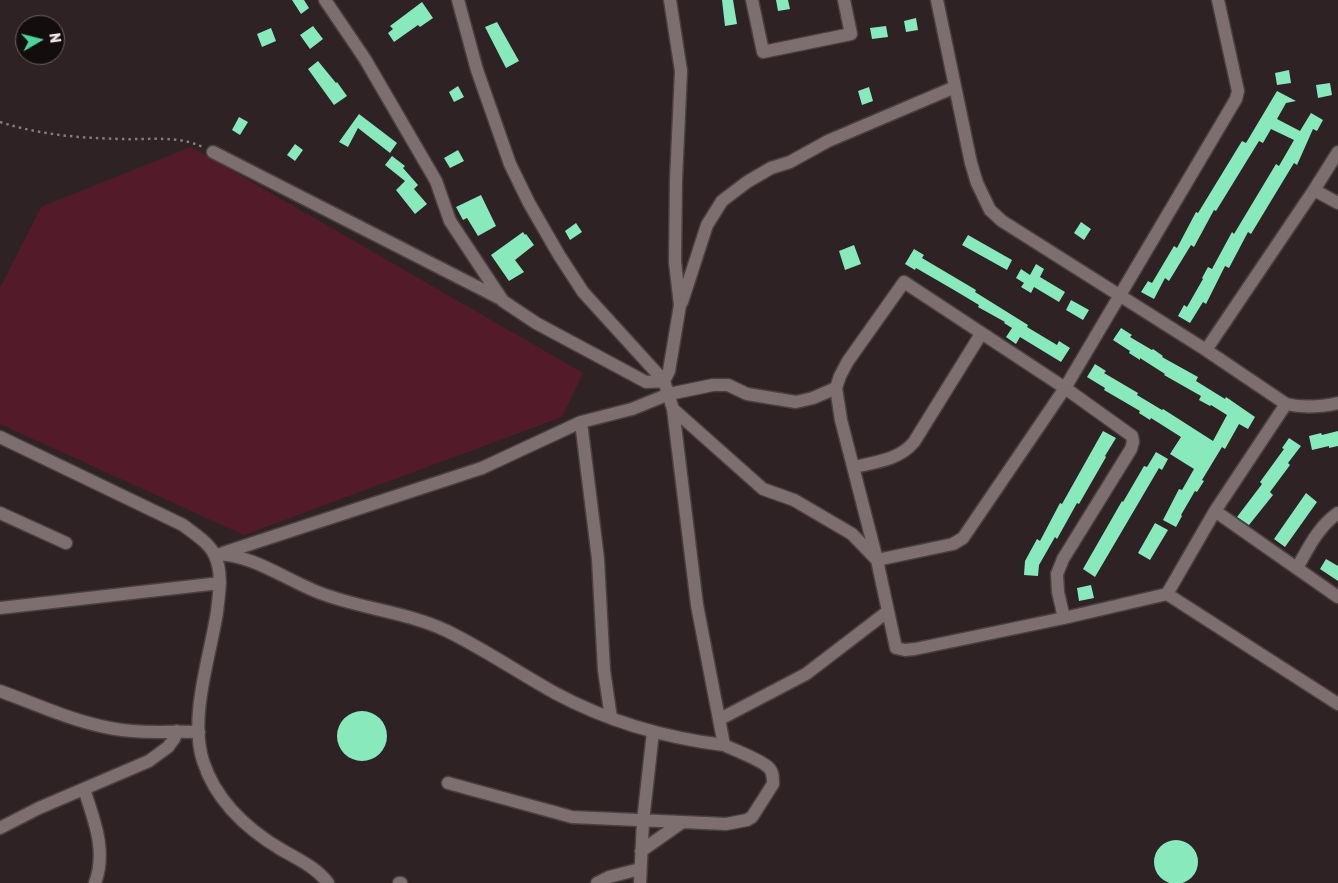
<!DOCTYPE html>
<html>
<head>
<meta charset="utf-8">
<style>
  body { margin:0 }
  #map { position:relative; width:1338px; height:883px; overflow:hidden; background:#2e2224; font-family:Rubik,sans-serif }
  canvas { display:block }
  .north { position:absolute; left:15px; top:15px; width:50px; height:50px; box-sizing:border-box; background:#130d0e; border:1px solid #6b6365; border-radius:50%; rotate:82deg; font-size:14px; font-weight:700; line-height:20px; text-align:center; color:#eee5e7 }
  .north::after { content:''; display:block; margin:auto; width:18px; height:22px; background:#4cd49b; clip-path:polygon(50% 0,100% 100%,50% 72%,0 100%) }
</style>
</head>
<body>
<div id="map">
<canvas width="1338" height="883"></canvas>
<div class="north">N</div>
</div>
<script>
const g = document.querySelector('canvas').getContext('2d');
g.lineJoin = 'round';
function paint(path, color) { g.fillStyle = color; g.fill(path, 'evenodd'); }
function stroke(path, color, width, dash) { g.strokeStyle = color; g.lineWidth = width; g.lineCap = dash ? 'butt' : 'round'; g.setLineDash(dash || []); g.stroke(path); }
const green = new Path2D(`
  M191 147 583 373 562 417 244 535 0 424V288L41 207Z`);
const building = new Path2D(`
  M292 0H304L309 8 301 14Z
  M722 0H733L737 24 725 26Z
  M776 0H788L790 9 778 11Z
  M422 2 433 18 420 27 418 25 394 42 388 33 393 29 390 26Z
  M916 18 918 30 906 32 904 21Z
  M497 22 519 61 506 68 485 27Z
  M313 26 323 39 310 49 300 35Z
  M886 26 888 37 872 39 870 28Z
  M271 28 276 41 262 47 257 34Z
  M318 61 336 83 337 82 347 96 334 105 308 69Z
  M1289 70 1291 83 1277 85 1275 73Z
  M1330 83 1332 95 1318 98 1316 85Z
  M458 86 464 97 454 102 449 92Z
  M869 87 873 101 862 105 858 91Z
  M1277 91 1296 101 1286 103 1277 119 1300 131 1311 113 1323 120 1317 131 1313 129 1297 165 1294 163 1251 234 1248 232 1229 268 1225 266 1206 304 1203 302 1190 323 1178 316 1184 305 1187 307 1203 279 1202 278 1208 267 1212 269 1232 232 1234 234 1276 164 1279 166 1294 140 1271 129 1263 143 1259 141 1216 211 1214 210 1194 247 1191 245 1169 281 1165 278 1154 299 1141 292 1148 281 1152 283 1174 246 1177 248 1196 212 1198 213 1242 141 1246 143Z
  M359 114 397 143 390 153 358 128 348 147 339 142Z
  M239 117 248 122 240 135 232 130Z
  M295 144 303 150 295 161 287 155Z
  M458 150 464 161 450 168 444 158Z
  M392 156 405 166 403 168 418 185 414 189 427 204 415 214 396 190 405 181 385 165Z
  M481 195 496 226 478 236 467 218 463 220 456 207Z
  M1081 222 1091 229 1084 240 1074 233Z
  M576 223 582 232 570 240 565 231Z
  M523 232 525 235 526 234 534 245 515 260 524 272 509 281 491 255Z
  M968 235 1012 260 1007 270 962 245Z
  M854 245 861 264 845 270 839 251Z
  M914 249 924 255 922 258 976 290 975 292 1028 325 1027 327 1057 345 1059 341 1070 348 1061 362 1020 337 1016 344 1006 337 1012 328 1004 323 1005 322 978 307 979 305 954 290 916 268 915 270 905 264Z
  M1036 264 1044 269 1040 277 1065 292 1059 302 1034 287 1031 293 1021 287 1024 283 1016 278 1021 269 1030 275Z
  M1071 300 1089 310 1083 320 1066 310Z
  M1121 328 1132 335 1130 337 1152 350 1153 349 1163 356 1162 357 1198 377 1196 381 1225 399 1226 397 1255 417 1248 429 1239 424 1225 449 1222 447 1202 480 1204 481 1197 492 1195 491 1181 515 1182 516 1176 527 1163 520 1179 489 1182 490 1194 469 1170 454 1181 437 1151 418 1150 420 1139 413 1140 411 1104 390 1105 388 1087 377 1095 364 1106 371 1104 373 1138 393 1137 395 1162 410 1163 409 1213 441 1227 415 1211 405 1210 406 1199 400 1201 396 1164 375 1165 374 1140 358V360L1129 353 1130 351 1113 340Z
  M1103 431 1116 438 1105 456 1106 457 1079 504 1077 503 1057 539 1055 537 1039 565 1038 576 1024 575 1025 561 1037 539 1040 541 1060 503 1062 504Z
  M1338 431V446L1329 448V446L1312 450 1309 436 1321 433 1322 435Z
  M1289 438 1301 446 1288 463 1290 465 1270 492 1273 495 1249 525 1237 517 1262 484 1260 482 1284 449 1282 448Z
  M1156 452 1168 459 1162 470 1159 468 1095 577 1083 569 1122 501 1123 502 1144 466 1147 467Z
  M1306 493 1317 502 1285 547 1274 539Z
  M1155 523 1168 530 1150 560 1138 553Z
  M1326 559 1338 566V581L1320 569Z
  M1091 585 1094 598 1079 601 1077 588Z
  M337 736a25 25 0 1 1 50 0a25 25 0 1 1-50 0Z
  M1154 862a22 22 0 1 1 44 0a22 22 0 1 1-44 0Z`);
const path = new Path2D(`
  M0 122C41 135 79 138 122 139 150 140 177 135 203 147`);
const minor = new Path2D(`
  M325 0 365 59 436 181 450 221 503 301 536 323 646 382 664 381 669 371 680 305 675 262 676 180 681 71 670 0
  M752 0 763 52 851 34 844 0
  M937 0 971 163 977 183 990 210 1002 221 1206 350 1286 404C1304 408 1320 407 1338 403
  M213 152 501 299
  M1314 190 1338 203
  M682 302 707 225 722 201 747 182 771 168 790 162 828 141 955 87
  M1206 350 1314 190 1338 152
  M673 409 763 489 794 500 852 534 877 560 953 544 963 538 1065 388 1236 99 1238 91 1218 0
  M581 422 598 559 604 670 611 718
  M0 437 183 525C193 533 210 543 215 556 223 574 219 593 217 612 210 657 189 717 203 761 216 801 248 830 282 850 298 859 317 868 328 883
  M854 467C876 462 899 460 914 442L981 334
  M1215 511 1338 597
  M0 513 66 543
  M223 553 482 468 581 422 632 409 669 394 713 385H728L747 394 796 402 813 398 836 388
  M215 554C252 554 286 580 320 593 362 609 407 612 447 631 484 649 519 673 555 693 607 721 666 738 724 745L697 605 673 409 664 381 583 292 559 255 529 203 510 164 477 70 458 0
  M1297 568C1309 547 1318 527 1338 513
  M1167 594 1338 704
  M0 608 220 583
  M1064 618 1058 592 1057 574 1063 559 1131 449 1133 442 1132 436 1065 388 904 282 848 361 840 376 836 388 841 420 877 560 896 648 905 650 915 649 1064 618 1167 594 1215 511 1286 404
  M0 691C36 704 72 721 110 728 139 734 169 731 199 732
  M720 719 806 674 887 612
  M448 783 572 817 726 824 747 820 752 817 773 784C773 778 773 772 769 768 760 759 736 751 724 745
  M84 789C94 820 107 851 95 883
  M0 828 39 808 149 761 168 747 174 739 177 731
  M641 851 681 823
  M399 883H401
  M597 883 609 877 640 869
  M640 883 643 821 653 732`);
paint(green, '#531b2a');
paint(building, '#88eabc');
stroke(minor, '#4a3f41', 15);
stroke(path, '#867b7d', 2.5, [2.5, 4]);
stroke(minor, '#7d6e70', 12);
</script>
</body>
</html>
